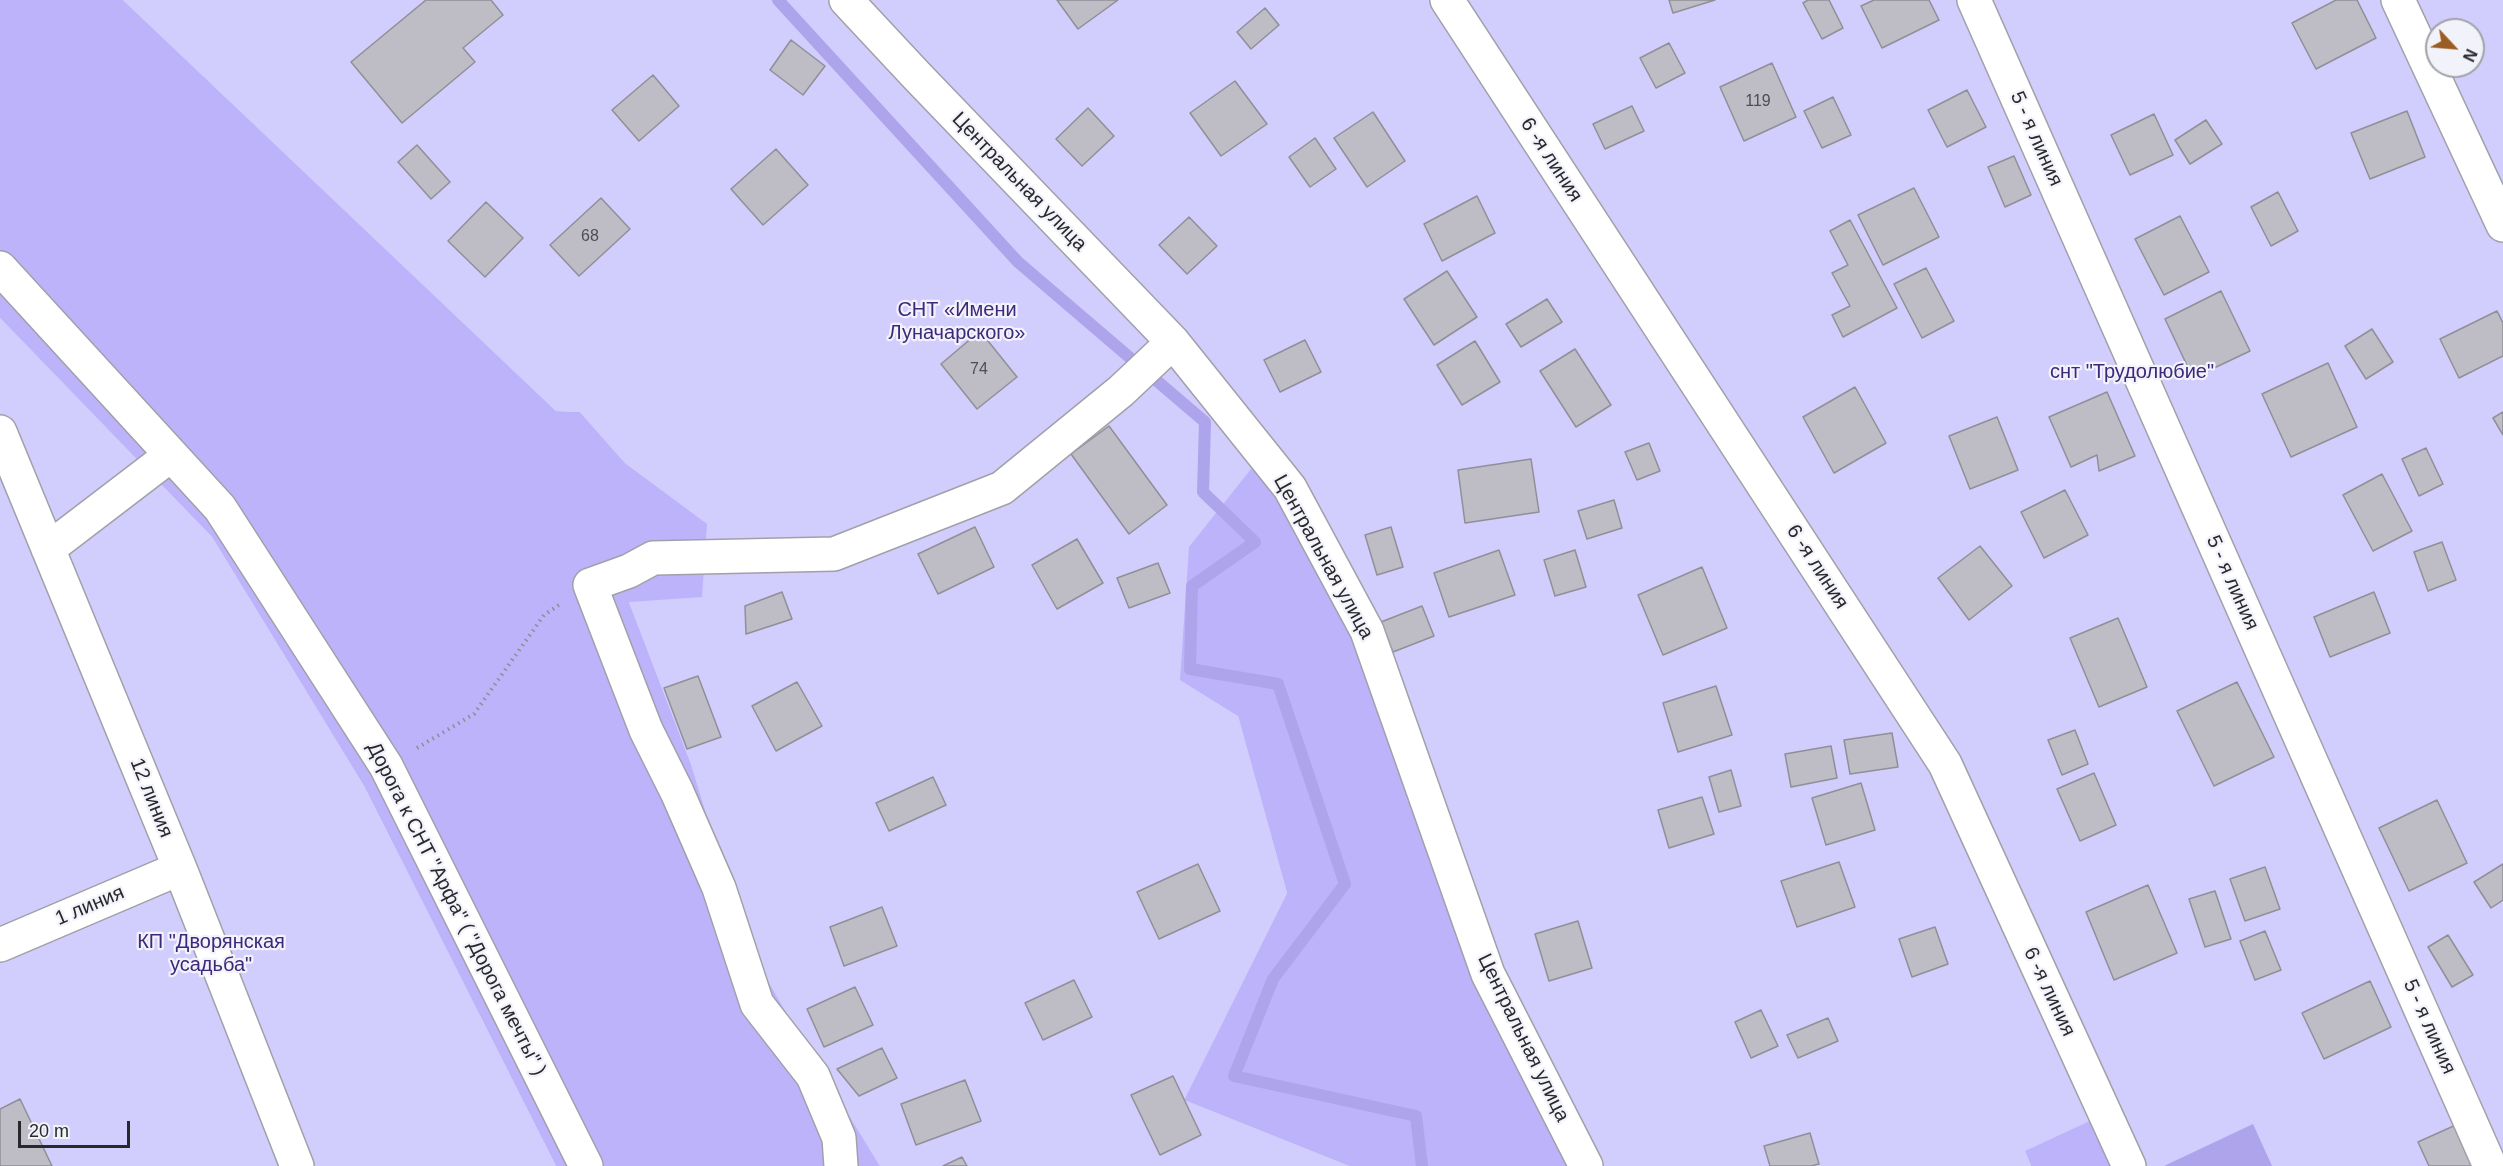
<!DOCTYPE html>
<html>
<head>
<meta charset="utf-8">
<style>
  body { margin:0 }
  #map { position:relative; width:2503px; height:1166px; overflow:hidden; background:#f2f2fb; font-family:Helvetica,sans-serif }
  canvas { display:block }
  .north { position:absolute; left:2425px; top:18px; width:60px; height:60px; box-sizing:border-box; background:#f2f2fb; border:2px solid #a2a2a8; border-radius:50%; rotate:116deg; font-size:16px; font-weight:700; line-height:24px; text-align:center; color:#29292c }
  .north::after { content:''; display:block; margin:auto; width:21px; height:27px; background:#9c5d24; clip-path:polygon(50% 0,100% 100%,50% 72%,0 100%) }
  .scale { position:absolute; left:18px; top:1121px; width:112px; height:27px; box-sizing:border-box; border:3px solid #29292c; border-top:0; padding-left:8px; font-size:18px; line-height:21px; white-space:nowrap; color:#29292c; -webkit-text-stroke:4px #f2f2fb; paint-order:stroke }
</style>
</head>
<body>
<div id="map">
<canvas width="2503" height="1166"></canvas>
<div class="north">N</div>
<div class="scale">20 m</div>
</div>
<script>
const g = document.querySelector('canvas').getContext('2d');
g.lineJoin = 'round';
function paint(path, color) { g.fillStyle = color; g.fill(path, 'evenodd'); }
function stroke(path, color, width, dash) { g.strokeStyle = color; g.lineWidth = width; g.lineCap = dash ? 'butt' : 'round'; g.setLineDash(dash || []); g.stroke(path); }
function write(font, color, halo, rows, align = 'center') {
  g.font = font + ' Helvetica,sans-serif'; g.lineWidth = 4.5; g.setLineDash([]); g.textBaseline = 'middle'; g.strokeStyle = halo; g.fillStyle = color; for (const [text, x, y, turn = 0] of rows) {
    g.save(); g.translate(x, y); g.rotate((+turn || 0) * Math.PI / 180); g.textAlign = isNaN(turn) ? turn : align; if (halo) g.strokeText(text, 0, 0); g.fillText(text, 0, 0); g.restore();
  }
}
const green = new Path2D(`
  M123 0H2503V1166H2129L2025 1151 2031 1166H1586L1238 716 1287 893 1184 1100 1349 1166H880L787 1014 745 940 691 764 629 602 706 524 625 463 580 412 556 411ZM2437 30H2473V66H2437Z
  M0 318 212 537 364 786 556 1166H0Z`);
const forest = new Path2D(`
  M0 0H123L556 411 580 412 625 463 707 524 702 597 629 602 691 764 745 940 787 1014 880 1166H556L364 786 212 537 0 318Z
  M1263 454 1307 519 1488 974 1586 1166H1349L1184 1100 1287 893 1238 716 1180 680 1189 547Z
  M2105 1114 2129 1166H2031L2025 1151Z`);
const water = new Path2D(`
  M2253 1124 2272 1166H2164Z`);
const stream = new Path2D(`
  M778 0 1018 262 1205 422 1203 492 1255 542 1192 586 1190 669 1278 684 1345 884 1273 979 1234 1076 1416 1116 1422 1166`);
const building = new Path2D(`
  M426 0H491L503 15 463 48 475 62 402 123 351 62Z
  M1057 0H1118L1078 29Z
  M1669 0H1715L1673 13Z
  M1808 0H1829L1843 28 1822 39 1803 3Z
  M1874 0H1929L1939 20 1882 48 1861 6Z
  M2336 0H2357L2376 38 2316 69 2292 23Z
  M1265 8 1279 25 1251 49 1237 32Z
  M791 40 825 66 803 95 770 70Z
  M1669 43 1685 73 1656 88 1640 58Z
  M1772 63 1796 117 1744 141 1720 87Z
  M653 75 679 106 639 141 612 110Z
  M1235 81 1267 124 1221 156 1190 113Z
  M1967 90 1986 127 1947 147 1928 110Z
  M1833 97 1851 135 1822 148 1804 111Z
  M1632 106 1644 131 1605 149 1593 124Z
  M1088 108 1114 136 1082 166 1056 139Z
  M2407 111 2425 157 2370 179 2351 133Z
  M1373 112 1405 161 1367 187 1334 138Z
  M2154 114 2173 155 2130 175 2111 135Z
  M2206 120 2222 144 2190 164 2175 140Z
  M1315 138 1336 169 1310 187 1289 157Z
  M417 145 450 182 431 199 398 162Z
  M776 149 808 185 763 225 731 189Z
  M2014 156 2031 195 2005 207 1988 167Z
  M1914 188 1939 237 1883 265 1858 215Z
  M2278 192 2298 231 2271 246 2251 207Z
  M1477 196 1495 233 1442 261 1424 224Z
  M601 198 630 229 579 276 550 245Z
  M486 202 523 238 485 277 448 241Z
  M2180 216 2209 272 2164 295 2135 239Z
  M1189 217 1217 246 1187 274 1159 245Z
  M1850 220 1897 308 1843 337 1832 315 1850 306 1832 273 1848 265 1830 231Z
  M1926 268 1954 321 1922 338 1894 284Z
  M1447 271 1477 317 1434 345 1404 299Z
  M2221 291 2250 351 2193 378 2165 319Z
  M1547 299 1562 322 1521 347 1506 324Z
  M2497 311 2503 323V356L2459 378 2440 339Z
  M2372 329 2393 362 2366 379 2345 346Z
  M980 331 1017 377 977 409 941 364Z
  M1305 340 1321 372 1280 392 1264 360Z
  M1475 341 1500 382 1462 405 1437 365Z
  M1575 349 1611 405 1576 427 1540 371Z
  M2328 363 2357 427 2291 457 2262 394Z
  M1855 387 1886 443 1834 473 1803 417Z
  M2107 392 2135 456 2099 471 2097 455 2071 467 2049 417Z
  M2503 412V435L2493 418Z
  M1997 417 2018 470 1970 489 1949 436Z
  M1109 426 1167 505 1129 534 1071 454Z
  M1649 443 1660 471 1637 480 1625 452Z
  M2426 448 2443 484 2419 496 2402 459Z
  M1531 459 1539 512 1465 523 1458 470Z
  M2382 474 2412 531 2373 551 2343 495Z
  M2065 490 2088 535 2044 558 2021 512Z
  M1614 500 1622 528 1587 539 1578 511Z
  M975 527 994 567 938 594 918 554Z
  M1391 527 1403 567 1377 575 1365 535Z
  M1077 539 1103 583 1057 609 1032 565Z
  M2442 542 2456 580 2428 591 2414 552Z
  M1980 546 2012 586 1969 620 1938 578Z
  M1499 550 1515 595 1449 617 1434 573Z
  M1575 550 1586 587 1555 596 1544 560Z
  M1158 563 1170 593 1129 608 1117 578Z
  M1702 567 1727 628 1663 655 1638 595Z
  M782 592 792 619 746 634 745 606Z
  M2374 592 2390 633 2330 657 2314 617Z
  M1422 606 1434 636 1393 652 1381 622Z
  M2118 618 2147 687 2099 707 2070 638Z
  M698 676 721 737 687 749 664 688Z
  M797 682 822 726 776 751 752 706Z
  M2237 682 2274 757 2214 786 2177 711Z
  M1716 686 1732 735 1678 752 1663 703Z
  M2075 730 2088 764 2062 775 2048 740Z
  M1892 733 1898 767 1850 774 1844 740Z
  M1831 746 1837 778 1791 787 1785 754Z
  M1731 770 1741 806 1719 812 1709 777Z
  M2094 773 2116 825 2080 841 2057 789Z
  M933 777 946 805 889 831 876 803Z
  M1861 783 1875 830 1826 845 1812 798Z
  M1702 797 1714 834 1669 848 1658 810Z
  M2437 800 2467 863 2409 891 2379 828Z
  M1839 862 1855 907 1797 927 1781 881Z
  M1198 864 1220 911 1159 939 1137 892Z
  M2503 864V900L2491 908 2474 882Z
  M2265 867 2280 909 2245 921 2230 879Z
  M2148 885 2177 953 2114 980 2086 912Z
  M2215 891 2231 939 2205 947 2189 899Z
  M882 907 897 946 844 966 830 927Z
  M1578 921 1592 968 1549 981 1535 934Z
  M1935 927 1948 964 1912 977 1899 939Z
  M2265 931 2281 970 2255 980 2240 941Z
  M2448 935 2473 975 2452 987 2428 947Z
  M1074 980 1092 1017 1043 1040 1025 1003Z
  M2370 981 2391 1027 2324 1059 2302 1013Z
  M855 987 873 1025 824 1047 807 1009Z
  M1761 1010 1778 1046 1751 1058 1735 1022Z
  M1828 1018 1838 1041 1798 1058 1787 1035Z
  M882 1048 897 1078 859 1096 837 1069Z
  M1173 1076 1201 1135 1160 1155 1131 1095Z
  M965 1080 981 1121 916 1145 901 1104Z
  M20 1099 52 1166H0V1109Z
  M2458 1124 2477 1166H2429L2418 1142Z
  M1810 1133 1819 1164 1811 1166H1770L1764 1146Z
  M962 1157 967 1166H943Z`);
const path = new Path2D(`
  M417 748 474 714 544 615 559 605`);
const minor = new Path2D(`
  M846 0 917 76 1173 342 1290 488 1367 631 1488 974 1586 1166
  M1447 0 1945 764 2129 1166
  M1974 0 2490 1166
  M2398 0 2503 225
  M0 268 220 508 386 766 586 1166
  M0 432 181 871 297 1166
  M48 549 171 455
  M0 945 169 873 181 871
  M841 1166 839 1138 813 1076 757 1004 719 888 677 792 646 730 590 585 629 571 653 558 834 554 1002 488 1121 391 1173 342`);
const numberNames = [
  ["119",1758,102],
  ["68",590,237],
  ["74",979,370]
];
const streetNames = [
  ["5 - я линия",2036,139,66],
  ["6 -я линия",1551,160,57],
  ["Центральная улица",1019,182,46],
  ["Центральная улица",1323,557,61],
  ["6 -я линия",1817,567,57],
  ["5 - я линия",2232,583,66],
  ["12 линия",151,798,68],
  ["1 линия",90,906,-23],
  ["Дорога к СНТ \"Арфа\" ( \"Дорога мечты\" )",456,909,63],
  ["6 -я линия",2049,992,65],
  ["5 - я линия",2429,1027,66],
  ["Центральная улица",1523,1038,64]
];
const parkNames = [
  ["СНТ «Имени",957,310],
  ["Луначарского»",957,333],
  ["снт \"Трудолюбие\"",2132,372],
  ["КП \"Дворянская",211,942],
  ["усадьба\"",211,965]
];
paint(green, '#d1cdfd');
paint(forest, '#bcb3fb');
paint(water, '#ada4ec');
stroke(stream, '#ada4ec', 12);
paint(building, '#bebdc6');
stroke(building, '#908f98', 1.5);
stroke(minor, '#a1a0a9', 36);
stroke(path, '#8d8d93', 4, [1.5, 4.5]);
stroke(minor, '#fff', 33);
write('16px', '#4e4e52', null, numberNames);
write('20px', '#29292c', '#f2f2fb', streetNames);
write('20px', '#3d287a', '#f2f2fb', parkNames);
</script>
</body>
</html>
